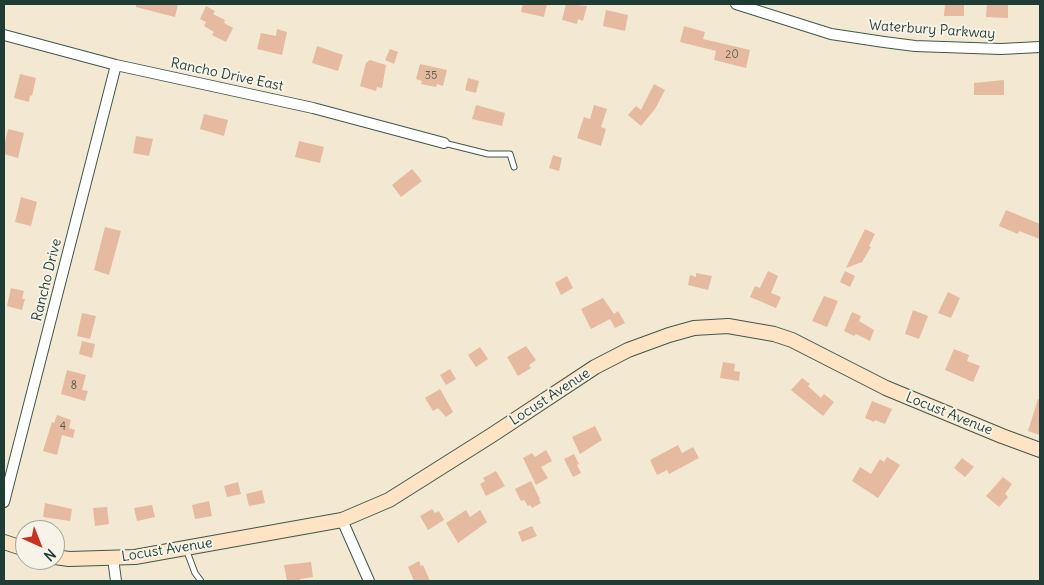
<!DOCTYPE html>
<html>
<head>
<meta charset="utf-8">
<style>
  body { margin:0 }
  #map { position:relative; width:1044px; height:585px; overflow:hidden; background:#f3e8d1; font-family:Delius,sans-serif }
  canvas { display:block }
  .frame { position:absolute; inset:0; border:5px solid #1f3d34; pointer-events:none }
  .north { position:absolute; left:15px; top:520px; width:50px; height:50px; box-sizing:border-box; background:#f7f3e8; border:1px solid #a1aaa0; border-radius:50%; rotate:136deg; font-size:14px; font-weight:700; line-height:20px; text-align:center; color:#1f3d34 }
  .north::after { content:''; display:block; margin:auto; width:18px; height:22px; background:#c8321e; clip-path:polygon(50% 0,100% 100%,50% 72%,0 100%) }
</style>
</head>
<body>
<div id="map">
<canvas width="1044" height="585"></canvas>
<div class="frame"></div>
<div class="north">N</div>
</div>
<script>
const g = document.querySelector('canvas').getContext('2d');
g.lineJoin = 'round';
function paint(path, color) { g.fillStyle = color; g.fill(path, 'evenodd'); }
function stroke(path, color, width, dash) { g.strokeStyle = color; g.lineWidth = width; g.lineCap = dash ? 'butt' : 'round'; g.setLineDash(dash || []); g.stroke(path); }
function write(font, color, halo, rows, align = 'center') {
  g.font = font + ' Delius,sans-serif'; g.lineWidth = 4; g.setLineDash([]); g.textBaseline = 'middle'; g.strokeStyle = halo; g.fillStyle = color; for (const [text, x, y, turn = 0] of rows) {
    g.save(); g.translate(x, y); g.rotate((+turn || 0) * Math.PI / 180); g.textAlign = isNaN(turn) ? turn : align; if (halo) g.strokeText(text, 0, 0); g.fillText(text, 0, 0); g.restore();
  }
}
const building = new Path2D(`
  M136 4H178L175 17 136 7Z
  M523 4H547L544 17 521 12Z
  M566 4 587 6 583 21 578 19 577 24 562 20Z
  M945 4H964V16H944Z
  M987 4H1008V18L986 17Z
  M206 6 215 11 213 14 225 20 224 23 233 28 226 42 212 35 214 32 204 26 206 22 200 19Z
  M606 10 628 15 625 31 603 26Z
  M684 26 705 32 703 39 750 50 746 68 714 60 716 51 680 42Z
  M277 29 287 32 282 55 257 49 261 33 276 36Z
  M317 46 343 55 338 71 312 63Z
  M390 49 398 52 394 64 385 60Z
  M370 60 386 65 382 88 377 87 376 91 360 86 366 63Z
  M420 64 447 70 443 86 437 84 436 87 421 84 422 81 416 79Z
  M20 74 36 78 32 96 30 95 29 102 14 98Z
  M468 78 479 81 476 93 465 90Z
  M1004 80V95H974V83Z
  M654 84 665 90 655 109 641 126 628 115 636 106 641 110Z
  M476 105 505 113 502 126 472 119Z
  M594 105 607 109 601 127 606 129 601 146 577 138 584 117 590 119Z
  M204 114 228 120 224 136 200 129Z
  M8 129 24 133 18 158 4 154V147Z
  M136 136 153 139 149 156 133 153Z
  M299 141 324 147 320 163 295 157Z
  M553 155 562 158 559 171 549 168Z
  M412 169 422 181 401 197 392 185Z
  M21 197 37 202 31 226 15 222Z
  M1006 210 1040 224V239L1019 231 1018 234 999 226Z
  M105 227 121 231 109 275 94 270Z
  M865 229 875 234 869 246 871 247 862 262 846 268Z
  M768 271 778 276 771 293 781 297 776 308 750 297 755 286 760 288Z
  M845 271 855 276 850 287 840 282Z
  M696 273 712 276 708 290 688 285 690 275 696 277Z
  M567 276 573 288 561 295 555 283Z
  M11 288 24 291 22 299H25L22 310 7 306Z
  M948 292 960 298 951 318 938 313Z
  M824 296 838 301 827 327 812 321Z
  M603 298 614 314 618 311 625 323 615 328 610 319 591 329 581 309Z
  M913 310 928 316 919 339 905 334Z
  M852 312 861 316 859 321 874 330 870 341 856 334 854 336 844 331Z
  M82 313 96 316 90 339 77 336Z
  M82 341 95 344 92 358 79 354Z
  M526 346 536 360 529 365 531 368 518 376 507 357Z
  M480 347 488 359 476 367 468 355Z
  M954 349 969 355 967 361 980 366 973 382 945 370Z
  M723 362 735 364 734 371 740 372 739 381 720 378Z
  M450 369 456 379 446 385 440 375Z
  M67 370 86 375 82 390 88 391 85 401 61 394Z
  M802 378 810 384 808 386 821 398 824 394 834 402 823 416 791 390Z
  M440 389 453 412 446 417 438 408 433 411 425 398Z
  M1038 399H1040V435L1028 431Z
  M872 401 892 409 885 424 875 420 874 422 865 418Z
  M57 415 71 420 69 428 75 430 73 438 62 435 57 455 43 451 52 422 54 423Z
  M595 426 602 440 580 454 572 437Z
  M678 445 682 453 693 447 699 458 669 474 667 470 657 475 650 460Z
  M546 450 552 461 541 467 548 478 536 485 523 458 532 453 535 457Z
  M574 454 579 464 577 465 581 473 573 477 564 459Z
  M887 457 900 465 878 498 852 481 860 467 871 474 880 459 884 462Z
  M962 458 974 467 965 477 954 468Z
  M496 471 505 486 486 496 480 484 485 481 483 478Z
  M1003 477 1012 484 1005 494 1008 497 999 507 986 496Z
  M531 481 540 499 539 500 541 503 532 508 530 505 528 506 524 500 521 501 515 489Z
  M238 482 241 494 227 497 224 486Z
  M262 490 265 503 249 506 246 494Z
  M209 501 212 516 195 519 192 505Z
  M45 503 72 509 70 521 43 517Z
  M152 505 155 517 137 521 134 508Z
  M107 507 109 524 95 526 93 508Z
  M432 509 435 513 439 511 444 520 428 530 420 516Z
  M466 510 470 517 480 510 487 522 458 543 446 523Z
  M532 526 537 536 522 542 518 532Z
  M419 561 421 566 423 565 430 581H414L408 567Z
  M311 562 313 577 300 579V581H287L284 565Z`);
const lane = new Path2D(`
  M444 143 488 154H510L514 167
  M186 549 195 573 201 581`);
const street = new Path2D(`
  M736 4 831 34 884 42 915 46 1001 49 1040 47
  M4 35 116 65 313 108 444 143
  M4 502 116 65
  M342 520 369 581
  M113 558 116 581`);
const secondary = new Path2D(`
  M4 542 25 549
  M55 557 69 559 135 557 342 520 389 500 492 435 595 367 628 350 669 335 694 328 728 326 774 334 792 340 886 388 1002 436 1040 450`);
const numberNames = [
  ["20",732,55],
  ["35",431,76],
  ["8",74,386],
  ["4",63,427]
];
const streetNames = [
  ["Waterbury Parkway",932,30,4],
  ["Rancho Drive East",227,75,12],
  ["Rancho Drive",47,280,-76],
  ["Locust Avenue",550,397,-33],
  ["Locust Avenue",949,414,22],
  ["Locust Avenue",167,550,-9]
];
paint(building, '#e5baa0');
stroke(lane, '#3f574c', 7);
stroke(street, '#3f574c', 12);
stroke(secondary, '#3f574c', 16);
stroke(lane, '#fff', 5);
stroke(street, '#fff', 10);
stroke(secondary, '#fee4c5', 14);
write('11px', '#505c4f', null, numberNames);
write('14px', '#1f3d34', '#f7f3e8', streetNames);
</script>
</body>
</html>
